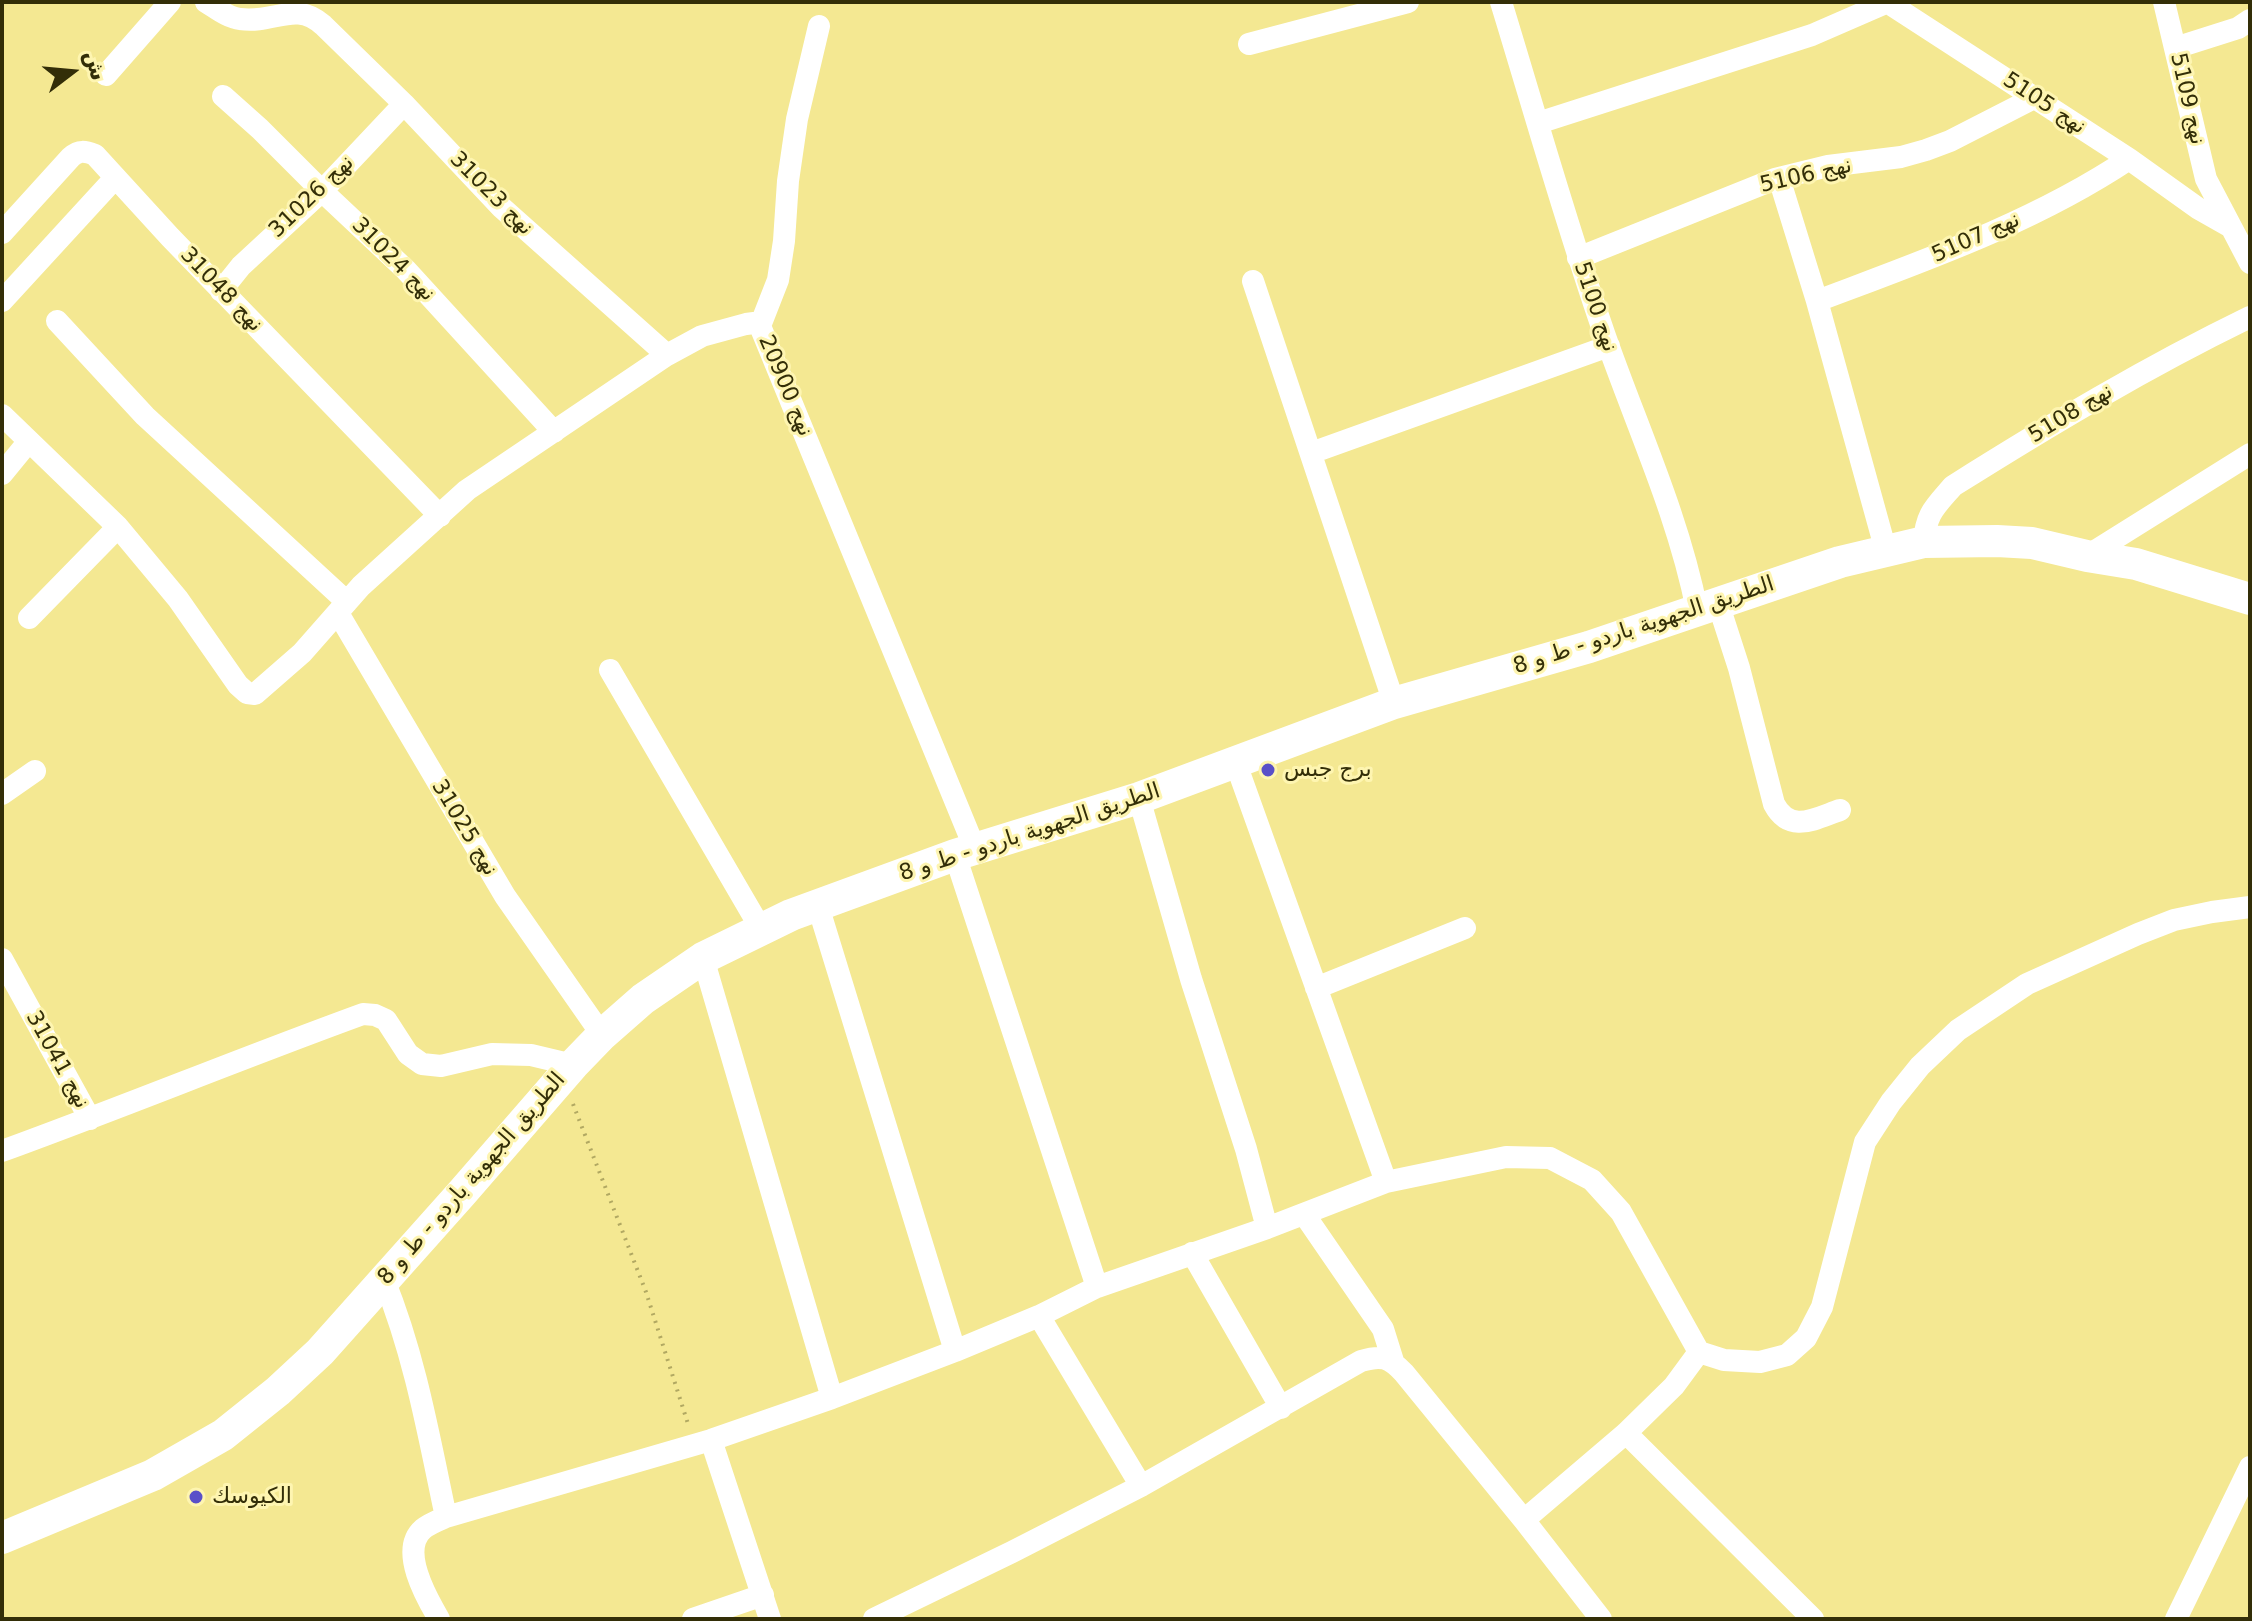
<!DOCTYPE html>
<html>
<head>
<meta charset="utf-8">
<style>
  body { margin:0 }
  #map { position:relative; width:2252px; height:1621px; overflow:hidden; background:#f4e892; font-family:"DejaVu Sans","Noto Naskh Arabic",sans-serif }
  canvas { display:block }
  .frame { position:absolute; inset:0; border:4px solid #332e08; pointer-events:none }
  .north { position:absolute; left:32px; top:32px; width:80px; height:80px; -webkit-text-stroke:6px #fef5b1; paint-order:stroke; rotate:74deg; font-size:22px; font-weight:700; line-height:32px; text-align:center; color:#332e08 }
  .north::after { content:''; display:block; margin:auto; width:28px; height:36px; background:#332e08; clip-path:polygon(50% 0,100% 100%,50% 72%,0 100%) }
</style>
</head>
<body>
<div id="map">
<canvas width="2252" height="1621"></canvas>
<div class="frame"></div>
<div class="north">ش</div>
</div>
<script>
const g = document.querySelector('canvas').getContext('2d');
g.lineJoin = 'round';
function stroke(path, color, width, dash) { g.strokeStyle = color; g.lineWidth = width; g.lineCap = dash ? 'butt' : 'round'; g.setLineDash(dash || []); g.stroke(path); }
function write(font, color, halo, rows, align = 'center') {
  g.font = font + ' "DejaVu Sans","Noto Naskh Arabic",sans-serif'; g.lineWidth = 6; g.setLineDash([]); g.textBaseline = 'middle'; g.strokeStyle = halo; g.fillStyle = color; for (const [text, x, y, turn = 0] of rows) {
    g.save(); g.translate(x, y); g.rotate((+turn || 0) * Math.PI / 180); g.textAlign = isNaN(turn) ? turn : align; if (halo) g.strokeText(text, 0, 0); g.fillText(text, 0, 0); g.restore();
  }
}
const path = new Path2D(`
  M573 1104 646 1292 689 1427`);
const street = new Path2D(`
  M206 2C216 8 228 18 240 19 275 24 295 0 323 25L404 104 501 207 667 355
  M1501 2C1535 113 1566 224 1604 333 1636 425 1678 514 1697 610
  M1887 2 2129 159 2199 209 2229 226
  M2164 2 2206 179 2250 263
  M1249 44 1408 2
  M2175 48 2238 28 2250 20
  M106 75 170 2
  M223 96 260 129 322 191 406 270 554 432
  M1538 123 1812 35 1888 2
  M1779 178 1817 301 1886 551
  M2 233 71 157C79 150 85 151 95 155L170 237 440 516
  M1578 258 1775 179 1828 166 1901 157 1926 150 1950 141 2034 98
  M1253 281 1394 703
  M221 291 241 266 322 191 404 104
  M2 301 115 178
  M1817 301C1923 261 2033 223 2129 159
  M57 321 145 416 347 602
  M760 326 975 849
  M760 326 778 280 784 241 788 181 797 119 819 26
  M2 415 118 527 178 599 238 685 247 693 255 694 302 653 361 586 467 490 667 355 702 336 746 324 754 323 760 326
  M1311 453 1609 346
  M2 474 29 441
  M1924 542C1926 513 1935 507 1953 486 2050 425 2147 367 2250 317
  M2087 556 2250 454
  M1718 603 1739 668 1774 804C1790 834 1814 819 1840 810
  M338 613 505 896 602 1035
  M29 618 118 527
  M610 670 761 929
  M1235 761 1386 1182
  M2 794 35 771
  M1139 798 1191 979 1246 1149 1267 1228
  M955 855 1097 1287
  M818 906 955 1351
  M703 958 832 1398
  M2 959 90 1119
  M1316 988 1465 928
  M2 1151C123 1107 242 1058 363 1014L375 1015 386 1020 408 1054 422 1064 441 1066 492 1054 531 1055 573 1065
  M1304 1214 1383 1329 1393 1361
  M1192 1253 1281 1408
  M384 1280C415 1356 429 1437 446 1517
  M1039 1316 1141 1486
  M1626 1433 1813 1619
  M711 1440 770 1619
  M1524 1520 1601 1619
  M439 1619C426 1597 399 1550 423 1529 429 1524 439 1520 446 1517L711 1440 832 1398 955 1351 1039 1316 1097 1287 1267 1228 1386 1182 1506 1157 1550 1158 1592 1180 1621 1212 1699 1352 1724 1360 1760 1362 1787 1355 1806 1338 1822 1307 1865 1142 1891 1102 1920 1066 1958 1030 2027 984 2138 934 2174 920 2212 912 2250 907
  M693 1619 763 1595
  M874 1619 1012 1552 1141 1486 1361 1361C1382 1355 1389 1357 1404 1373L1524 1520 1626 1433 1674 1386 1699 1352
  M2176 1619 2250 1467`);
const secondary = new Path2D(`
  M2 1538 153 1475 223 1435 278 1391 320 1352 461 1194 573 1065 602 1035 643 999 703 958 791 915 955 855 1139 798 1394 703 1589 647 1840 562 1924 542 1997 541 2032 543 2087 556 2136 564 2250 599`);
const markers = [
  [1268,770,8,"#5a50c8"],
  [196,1497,8,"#5a50c8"]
];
const streetNames = [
  ["نهج 5109",2187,99,77],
  ["نهج 5105",2044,104,33],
  ["نهج 5106",1806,176,-13],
  ["نهج 31023",491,194,45],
  ["نهج 31026",312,197,-44],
  ["نهج 5107",1976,238,-24],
  ["نهج 31024",393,260,45],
  ["نهج 31048",221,290,46],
  ["نهج 5100",1595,307,71],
  ["نهج 20900",785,386,67],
  ["نهج 5108",2071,414,-31],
  ["الطريق الجهوية باردو - ط و 8",1644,626,-18],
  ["نهج 31025",464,828,59],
  ["الطريق الجهوية باردو - ط و 8",1030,833,-18],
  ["نهج 31041",57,1060,61],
  ["الطريق الجهوية باردو - ط و 8",472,1179,-49]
];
const poiNames = [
  ["برج جبس",1284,770],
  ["الكيوسك",212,1497]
];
stroke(path, '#b1a862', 4, [2, 6]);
stroke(street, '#fff', 22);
stroke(secondary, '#fff', 32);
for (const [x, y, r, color] of markers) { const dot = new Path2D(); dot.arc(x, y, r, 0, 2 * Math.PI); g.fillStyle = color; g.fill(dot); stroke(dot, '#fef5b1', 3); }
write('22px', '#332e08', '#fef5b1', streetNames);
write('22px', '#332e08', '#fef5b1', poiNames, 'left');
</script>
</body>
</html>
